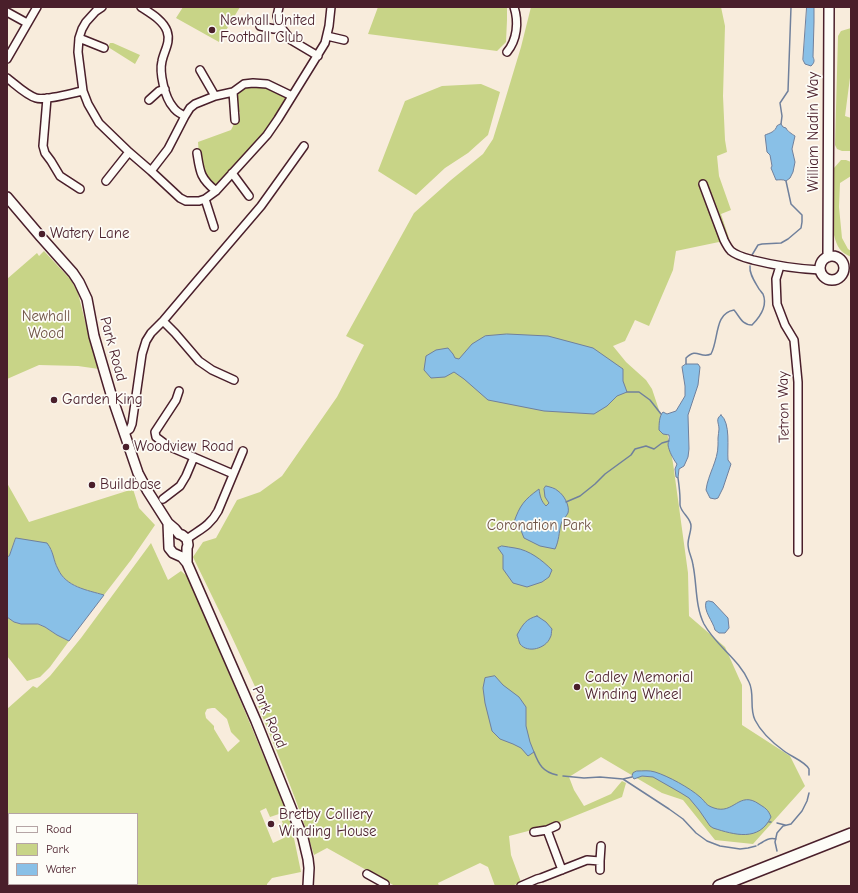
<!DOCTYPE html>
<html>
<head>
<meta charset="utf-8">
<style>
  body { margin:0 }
  #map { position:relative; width:858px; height:893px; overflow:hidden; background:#f8ecdc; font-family:"Comic Neue",sans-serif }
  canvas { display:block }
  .frame { position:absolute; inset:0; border:8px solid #4a1f2b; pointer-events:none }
  .legend { position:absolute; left:8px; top:813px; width:130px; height:72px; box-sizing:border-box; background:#fdfcf7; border:1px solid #b5a4a5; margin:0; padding:5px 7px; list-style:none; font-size:12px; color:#4a1f2b }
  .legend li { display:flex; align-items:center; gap:8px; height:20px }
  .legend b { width:20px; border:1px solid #b5a4a5 }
</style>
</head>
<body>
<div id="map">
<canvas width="858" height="893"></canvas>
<div class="frame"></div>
<ul class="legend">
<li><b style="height:5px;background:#fdfcf7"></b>Road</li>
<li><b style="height:11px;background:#c8d487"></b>Park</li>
<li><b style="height:11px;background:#89c0e7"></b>Water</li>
</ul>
</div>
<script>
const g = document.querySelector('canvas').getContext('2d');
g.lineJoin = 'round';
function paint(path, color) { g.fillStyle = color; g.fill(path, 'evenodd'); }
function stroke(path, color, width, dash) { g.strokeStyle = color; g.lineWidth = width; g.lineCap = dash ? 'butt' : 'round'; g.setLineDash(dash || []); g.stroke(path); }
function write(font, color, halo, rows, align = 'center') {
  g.font = font + ' "Comic Neue",sans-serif'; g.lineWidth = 3.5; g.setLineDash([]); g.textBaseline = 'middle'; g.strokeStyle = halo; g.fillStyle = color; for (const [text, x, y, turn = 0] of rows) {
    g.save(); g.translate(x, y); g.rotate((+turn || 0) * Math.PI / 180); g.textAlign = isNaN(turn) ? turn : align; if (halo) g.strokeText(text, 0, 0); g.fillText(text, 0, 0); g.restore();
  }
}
const green = new Path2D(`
  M183 7H240L219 42 176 18Z
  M378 7H507V20L506 42 497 51 368 34Z
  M531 7H721L725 26 723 96 725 140 727 152 717 156 719 176 731 210 721 214 729 238 719 242 676 251 673 270 649 326 635 320 625 341 613 346 626 362 646 380 652 389 668 437 673 463 688 573 689 616 725 647 742 685V725L790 756 805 786 753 844 715 840 683 800 662 793 601 757 569 777 574 790 584 806 611 794 622 781 626 783 622 797 555 824 509 836 511 855 521 882 512 886H495L488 867 480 863 438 883 439 886H395L327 848 314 855C299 803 277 753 257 703L258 693 230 633 193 557 203 542 216 538 237 500 260 492 282 476 337 397 364 345 346 336 414 213 451 180 483 154 493 139 502 110 521 47Z
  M851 28V70L845 116 851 118V150L850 151H842L837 149 835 145 838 36 841 31Z
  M110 43H113L140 55 135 64 108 47Z
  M481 84 500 92 488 135 468 153 445 168 416 195 378 171 405 101 442 86Z
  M250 85 266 86 284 95 286 100 268 130 214 188 206 180 199 155 198 142 231 130 234 124 239 122 240 112 236 111 237 92 243 88Z
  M841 160H846L851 162V176L840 183 839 207 842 238 848 249 851 251V257C840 252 837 247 834 235V168Z
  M44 251 71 280 78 293 91 345 99 369 78 366 39 365 7 379V279L37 253 39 256Z
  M7 483 29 522 133 489 139 508 155 525 131 560 104 595C87 590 67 587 58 570 55 564 53 556 51 549L16 538 9 556 7 557Z
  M151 543 168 580 181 571 189 578 290 819 301 872 272 878 267 884V886H7V709L33 686 37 688 50 676 81 638ZM212 708H215L227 719 231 732 240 741 228 752 214 729V726L206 718 205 713 207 709ZM266 808 270 817 279 814 283 824 281 825 286 837 273 843 260 811ZM9 814H137V884H9Z
  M7 617 14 622 21 624H37L45 627 57 635 69 641 50 667 40 677 27 681 7 656Z`);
const water = new Path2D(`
  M807 7H814V22L813 57C815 61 814 63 811 66L805 64 803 60Z
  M781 124 783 127 786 128C787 131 792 134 795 136L792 149 795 162 793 172 790 178 786 181C783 179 779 180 776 180L771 168 772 166 770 155 767 152 765 135C770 133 775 132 777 126Z
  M507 334 548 336 593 348 623 369V381L627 392 617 396 607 406 594 414 544 411 488 400 464 379 454 372 445 377 431 378 424 370 426 356 436 350 448 348 453 354 455 358 459 359 472 344 485 336Z
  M686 364H698L700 367 698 385 688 415 689 449 688 457 684 466 679 469 678 478 676 477 675 469 677 464C673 459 669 451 668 445 668 441 670 439 669 435L663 434 659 430C659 425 659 416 663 412L667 414 676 411 685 396V386L682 367Z
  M721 415C731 423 727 448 728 460L731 464 723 488 718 498 715 499 710 498 706 490C708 474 718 461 718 445 718 443 718 440 718 438 718 435 719 432 719 429 719 423 715 419 721 415Z
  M546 486C550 487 555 488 558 491 564 495 570 506 568 513 566 517 562 520 561 524 559 532 559 541 555 549L540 546 524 538 520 528 514 522C520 505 524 500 539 489 540 496 541 501 546 506L549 503 545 497 544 489Z
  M16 538 47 543C54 552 53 560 58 569 66 587 87 590 104 595L69 641 57 635 45 627 38 624H21L14 622 7 617V557L9 556Z
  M502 546C506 547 511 547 515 548 529 550 542 560 552 570L549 577 542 582 527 587 513 583 503 569V555L498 548Z
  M709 601 713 602 728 618 729 628 725 633H719L715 630C713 621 703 611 706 602Z
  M537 616 546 622 552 629C551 632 552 635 550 638 546 648 528 654 520 644 519 642 518 637 517 635 523 624 526 619 537 616Z
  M495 676 503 685 519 697 526 707V726L530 742 534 752 528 756 521 748 513 744 500 739 492 731 485 703 483 688 485 678Z
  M637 771C643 771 649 770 655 772 668 776 690 788 700 797 706 802 705 805 714 808 734 815 739 790 759 804 765 808 768 809 771 817 759 842 735 835 713 828L710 826 699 810 689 798 681 793 653 777 642 776 634 779 632 776 633 773Z`);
const stream = new Path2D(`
  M781 124 782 116 780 103 788 91 791 7
  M752 255 758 245 762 244 781 243 788 239 801 228 802 222V215L791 204 786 181
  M686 364V358C697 347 700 359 711 354 719 340 714 313 734 310 740 317 742 325 752 325 760 317 768 306 763 294 762 293 760 290 759 289 755 282 749 274 750 266
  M627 392H639L650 400 661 414
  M678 478C679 485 680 492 680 499 680 501 680 503 680 505 681 513 691 518 691 526 691 532 688 538 688 544 688 552 692 557 693 565 697 584 695 606 704 624 716 646 739 659 749 682 755 694 749 708 755 720 761 732 773 743 784 751 790 756 806 762 809 769 809 771 809 773 809 775
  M566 502 580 496 595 484 605 474 631 455 635 449 646 446 654 449 662 443 669 441
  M534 752C539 765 543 772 557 775
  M563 776 584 778 600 777 623 779 669 809 683 819 696 833 707 841 720 846 740 849 748 848 756 846
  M623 779 632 777
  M769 822H771
  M777 823 785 825
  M758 845C764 841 769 837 776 839
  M777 851 775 842 777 833 783 826 791 824 802 811 807 801 809 793`);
const minor = new Path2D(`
  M102 7 96 11 86 22 82 29 79 38 78 52 83 91 88 104 99 123 129 152 151 171 180 198 186 201H199L205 199 216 191 267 135 278 119 325 43 329 26 331 7
  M141 7C150 13 163 20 167 31 171 42 164 51 162 61 159 73 165 98 173 107 176 112 181 114 185 116
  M279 7 277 16 280 26 291 40 318 56
  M7 12 27 23
  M260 26 274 29 280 26
  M327 36 344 40
  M79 38 104 48
  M507 52C517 40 519 22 514 7
  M7 59 37 7
  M200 70 215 96
  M7 78C15 84 26 95 36 98 45 101 72 93 83 91
  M233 92 235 120
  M47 98 43 146 45 153 51 161 60 176 80 189
  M149 100 159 91 165 89
  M197 153C200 172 200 178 216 191
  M151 171 168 149 185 116 190 108 195 104 215 96 233 92 244 84 253 83 267 84 292 96
  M232 173 249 196
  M106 181 129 152
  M703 184 724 240C726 244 728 248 731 251 737 256 746 258 753 260 777 266 796 269 820 270
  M205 199 214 227
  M780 266 776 279 777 304 785 325 794 340 798 382V552
  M163 321 175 333 199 361 212 370 234 380
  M179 391 176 400 155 432 156 437 168 446 233 474
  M124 433 130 429 132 424 142 354 146 341 151 333 163 321 196 282 261 206 304 146
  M163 499 180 486 186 476 194 457
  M187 539C199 530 210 526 218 511L243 451
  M547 830 562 870
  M534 832 547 830 556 826
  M600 861 601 846
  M367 874 385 884
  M521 886 537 879 541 878 587 860 600 861V870`);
const major = new Path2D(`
  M7 197 41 237 73 273 79 282 87 299 94 336 111 394 138 473 147 490 168 523 175 529 179 534 182 535 187 539 188 545 187 548V563
  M820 268a12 12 0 1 1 24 0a12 12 0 1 1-24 0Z
  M828 257 829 7
  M168 523 169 548 173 553 182 557 187 563 256 721 303 838 308 859 309 868 308 886`);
const highway = new Path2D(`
  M719 886 851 834`);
const markers = [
  [212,30,4,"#4a1f2b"],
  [42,234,4,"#4a1f2b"],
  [54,400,4,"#4a1f2b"],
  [126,447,4,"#4a1f2b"],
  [92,485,4,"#4a1f2b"],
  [577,687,4,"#4a1f2b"],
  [271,824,4,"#4a1f2b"]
];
const poiNames = [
  ["Newhall United",220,21],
  ["Football Club",220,38],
  ["Watery Lane",50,234],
  ["Garden King",62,400],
  ["Woodview Road",134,447],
  ["Buildbase",100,485],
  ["Cadley Memorial",585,678],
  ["Winding Wheel",585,695],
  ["Bretby Colliery",279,815],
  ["Winding House",279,832]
];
const streetNames = [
  ["William Nadin Way",814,132,-90],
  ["Park Road",113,349,75],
  ["Tetron Way",784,407,-91],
  ["Park Road",269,717,67]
];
const parkNames = [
  ["Newhall",46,317],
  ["Wood",46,334],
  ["Coronation Park",539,526]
];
paint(green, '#c8d487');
paint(water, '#89c0e7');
stroke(water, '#70809c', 1);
stroke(stream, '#70809c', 1.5);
stroke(minor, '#4a1f2b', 10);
stroke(major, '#4a1f2b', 12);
stroke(highway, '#4a1f2b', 14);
stroke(minor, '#fdfcf7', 7);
stroke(major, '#fdfcf7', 9);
stroke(highway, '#fdfcf7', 11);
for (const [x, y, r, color] of markers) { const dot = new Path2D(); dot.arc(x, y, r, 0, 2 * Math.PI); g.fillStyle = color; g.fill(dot); stroke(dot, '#fdfcf7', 1.5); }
write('15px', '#4a1f2b', '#fdfcf7', poiNames, 'left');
write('15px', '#4a1f2b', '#fdfcf7', streetNames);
write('15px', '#705547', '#fdfcf7', parkNames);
</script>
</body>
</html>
